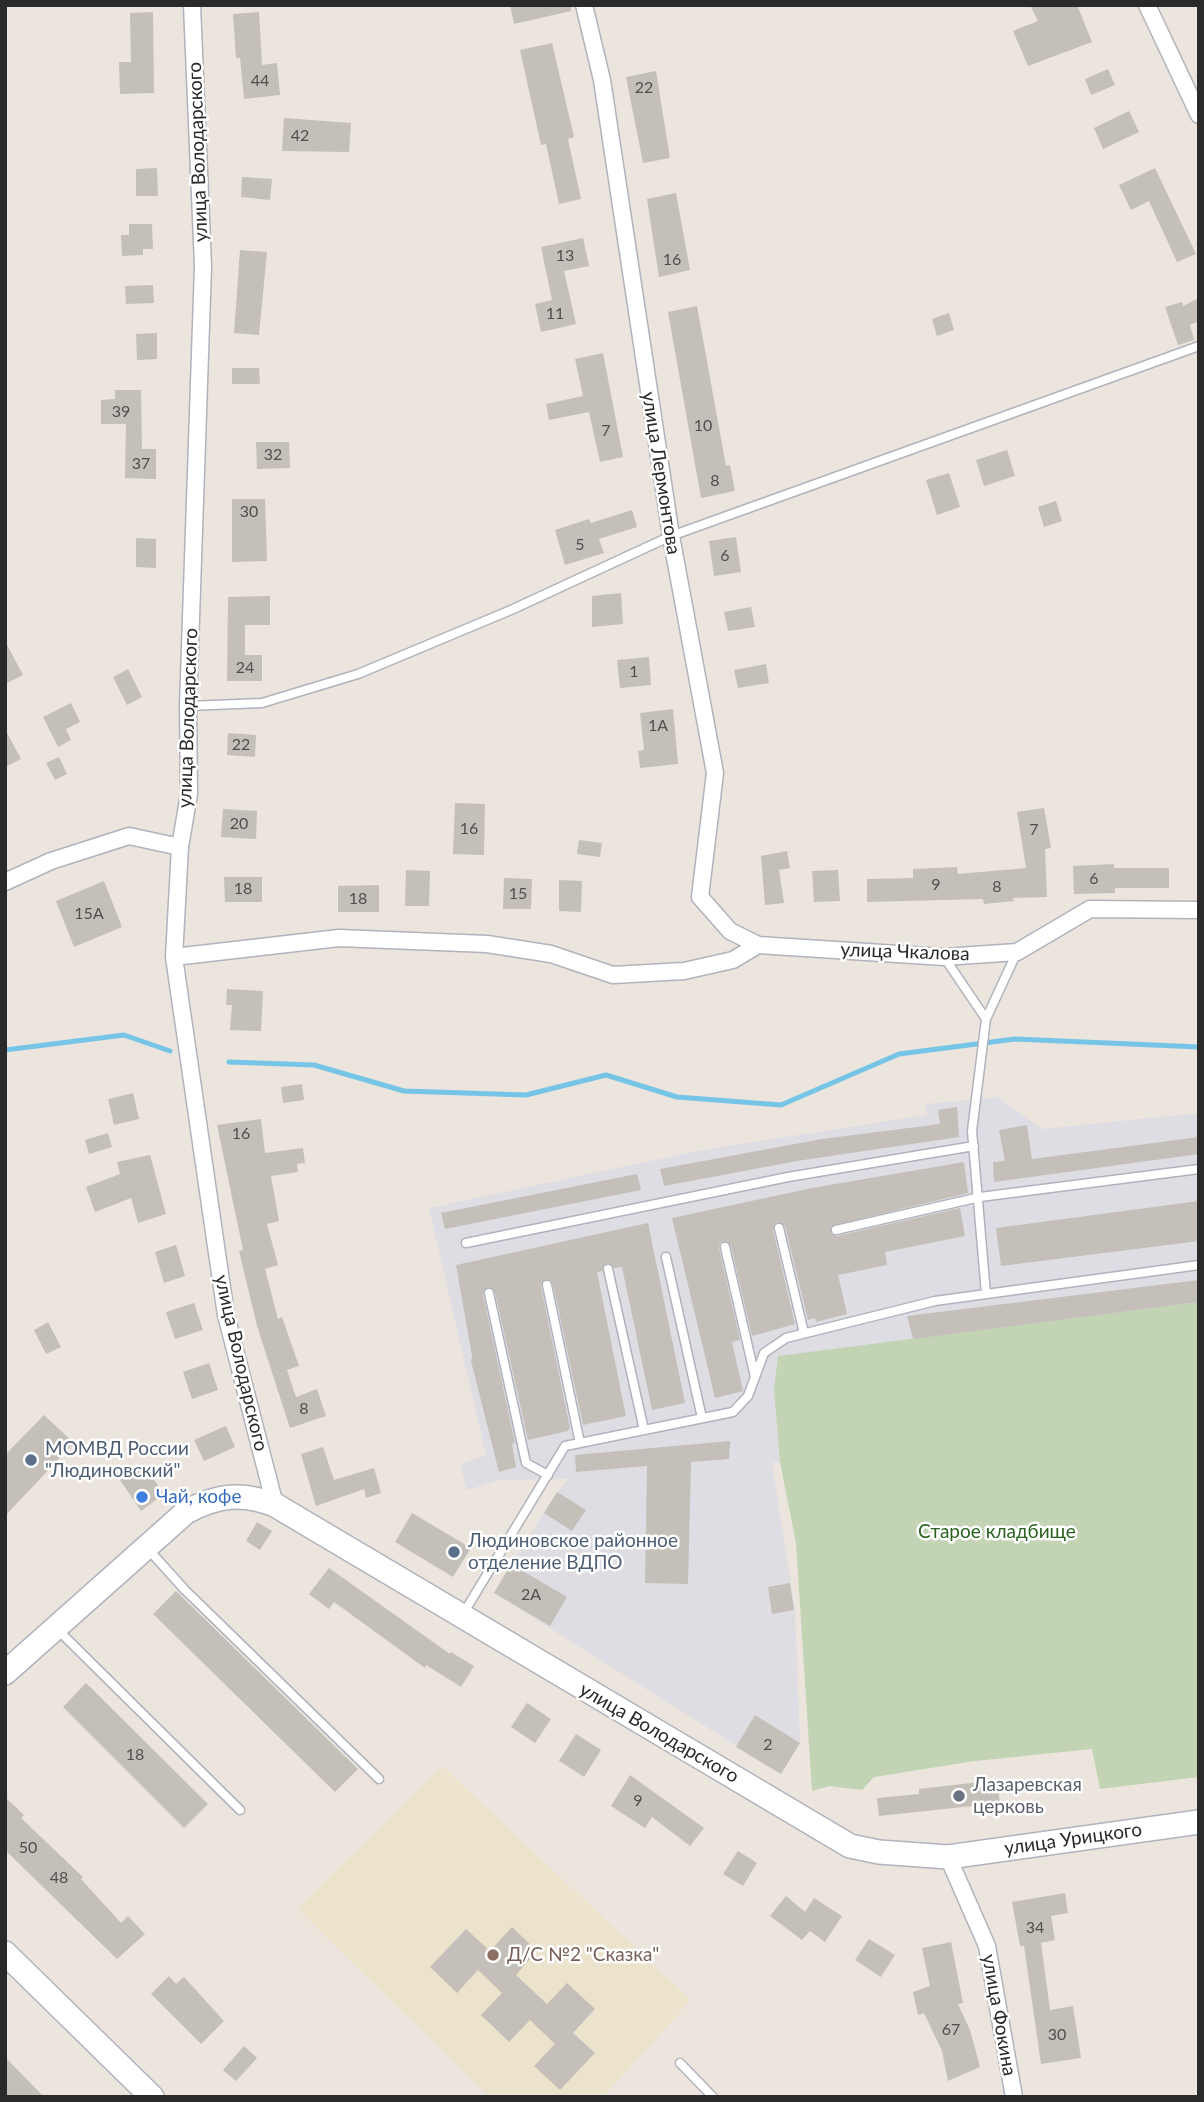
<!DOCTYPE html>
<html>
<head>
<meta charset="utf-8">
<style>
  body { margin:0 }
  #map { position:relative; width:1204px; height:2102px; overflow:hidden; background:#ebe5dd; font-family:Lato,sans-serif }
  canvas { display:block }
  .frame { position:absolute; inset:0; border:7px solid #2a2a2a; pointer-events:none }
</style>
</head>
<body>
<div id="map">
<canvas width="1204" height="2102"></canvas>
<div class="frame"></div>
</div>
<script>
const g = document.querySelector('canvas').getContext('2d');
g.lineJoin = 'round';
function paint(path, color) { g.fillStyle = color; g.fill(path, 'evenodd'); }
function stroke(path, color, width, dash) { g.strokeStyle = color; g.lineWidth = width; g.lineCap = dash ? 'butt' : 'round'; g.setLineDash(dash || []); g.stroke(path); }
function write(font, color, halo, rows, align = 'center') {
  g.font = font + ' Lato,sans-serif'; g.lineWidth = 5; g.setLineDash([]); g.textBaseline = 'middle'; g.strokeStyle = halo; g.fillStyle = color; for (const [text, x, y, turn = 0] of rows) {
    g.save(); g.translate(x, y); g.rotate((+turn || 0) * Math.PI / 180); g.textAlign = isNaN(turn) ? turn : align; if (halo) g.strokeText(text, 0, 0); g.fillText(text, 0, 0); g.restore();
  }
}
const industrial = new Path2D(`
  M997 1097 1042 1129 1199 1113V1302L913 1339 774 1390 780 1462 772 1463 795 1610 800 1743 781 1774 494 1593 557 1492 569 1479 500 1480 467 1490 460 1464 486 1455 429 1208 702 1150 927 1115 926 1104Z`);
const education = new Path2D(`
  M442 1766 691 2000 603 2097H490L297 1909Z`);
const cemetery = new Path2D(`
  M1199 1302V1777L1100 1789 1092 1749 975 1761 874 1777 862 1790 829 1786 812 1791 796 1543 780 1462 774 1390 778 1356Z`);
const stream = new Path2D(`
  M5 1050 124 1035 170 1051
  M229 1062 314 1065 404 1091 526 1095 606 1075 677 1097 781 1105 899 1054 1015 1039 1199 1047`);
const building = new Path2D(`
  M510 5H571V11L514 24Z
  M1030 5H1077L1092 42 1028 66 1013 31 1038 21Z
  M153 12 154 93 120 94 119 62H131L130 13Z
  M259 12 262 65 277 63 280 95 244 99 240 58H236L233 14Z
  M552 43 574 137 568 139 581 199 559 204 546 144 541 145 520 50Z
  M1108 69 1115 85 1091 95 1085 79Z
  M656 71 670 158 643 163 626 77Z
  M1129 111 1139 132 1103 149 1094 128Z
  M284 118 351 123 349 152 282 151Z
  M157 168 158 196H136V169Z
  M1155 168 1196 254 1177 262 1149 201 1131 210 1119 185Z
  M242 177 272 179 270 200 241 197Z
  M676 193 690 270 659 277 647 199Z
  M129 224H152L153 249H143V255L122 256 121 235H129Z
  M583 238 589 266 564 271 576 324 541 332 535 304 552 300 541 247Z
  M240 250 267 252 259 335 234 333Z
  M153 285 154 303 126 304 125 286Z
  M1199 298V321L1190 325 1194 340 1178 345 1165 307 1182 302 1183 306Z
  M697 306 726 466 730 465 735 491 701 498 668 312Z
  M949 313 954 330 937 336 932 319Z
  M157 333V359L137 360 136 334Z
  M603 353 623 457 600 462 589 412 549 420 546 404 583 396 575 359Z
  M232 368H259L260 384H232Z
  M115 390H141L142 449H156V479L125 478 126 424H101V400L115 399Z
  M256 442H289L290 468 257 469Z
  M1007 450 1015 476 984 486 976 460Z
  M949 473 960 507 937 515 926 480Z
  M232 499H265L267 561 232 562Z
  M1056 501 1062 521 1044 527 1038 507Z
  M632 510 637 527 599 539 604 553 565 565 555 530 589 519 591 523Z
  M736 537 741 572 714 576 709 541Z
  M136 538 156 539V568L136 567Z
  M621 593 623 624 592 627V596Z
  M270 596V625H245V655H262V681H227L228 597Z
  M751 607 755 627 728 631 724 612Z
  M5 641 23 675 5 684Z
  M649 657 651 685 620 688 617 660Z
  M766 664 769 683 738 688 734 670Z
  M128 669 142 697 127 705 113 677Z
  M71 703 80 722 66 729 71 740 58 747 43 717Z
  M673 709 678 764 640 768 638 751 644 750 640 713Z
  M5 729 21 759 5 767Z
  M228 733 256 735 255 757 227 755Z
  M59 757 67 774 55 780 46 763Z
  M455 803 485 804 484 855 453 854Z
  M1044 808 1051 848 1045 849 1047 897 1013 898 1014 901 984 904 983 899 867 902V879L913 878V869L957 867 958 874 1026 868 1017 812Z
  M223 809 257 811 256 839 221 837Z
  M579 840 602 843 600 857 577 854Z
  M787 851 790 868 779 870 784 903 765 905 761 856Z
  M1114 864V868H1169V888H1115V893L1074 894 1073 866Z
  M406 870 430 871 429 906H405Z
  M838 870 840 901 814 902 812 871Z
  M224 877H262V902H225Z
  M504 878 532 879 531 909H503Z
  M559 880 582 881 581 912 559 911Z
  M104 881 122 927 74 947 56 901Z
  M379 885V912H338V886Z
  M227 989 263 991 261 1031 230 1030 232 1005H226Z
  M302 1084 304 1100 283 1103 281 1087Z
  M133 1093 139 1119 114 1125 108 1099Z
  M957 1107 959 1137 797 1161 664 1186 660 1169 822 1139 940 1124 938 1110Z
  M261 1119 265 1153 303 1148 305 1163 297 1164 298 1172 271 1176 279 1221 267 1224 278 1265 265 1269 278 1319 282 1317 299 1366 287 1370 296 1397 317 1389 326 1416 290 1428 257 1326 239 1251 243 1250 217 1125Z
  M1027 1125 1032 1159 1199 1137V1154L994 1182 993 1162 1005 1161 999 1130Z
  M108 1133 112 1147 89 1154 85 1140Z
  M150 1155 166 1214 138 1223 131 1198 95 1212 86 1187 120 1174 117 1162Z
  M964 1162 968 1193 831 1226V1234L837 1236 960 1208 965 1236 885 1252 887 1265 838 1275 847 1314 816 1322 815 1318 808 1320 785 1226 777 1222 773 1230 795 1324 752 1336 731 1246 726 1241 720 1243 719 1248 740 1340 732 1342 743 1391 715 1398 672 1218 812 1188Z
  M637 1174 641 1190 445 1229 441 1213Z
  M1199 1201V1241L1001 1266 996 1228Z
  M648 1223 685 1403 652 1410 622 1267 615 1268 606 1263 602 1271 597 1272 626 1416 583 1425 553 1284 545 1279 541 1286 570 1428 568 1431 528 1440 495 1292 487 1287 483 1294 515 1443 512 1444 516 1467 499 1472 471 1361 472 1356 456 1265Z
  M176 1245 185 1276 164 1283 155 1252Z
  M1199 1280V1302L913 1339 907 1316Z
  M194 1303 203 1330 175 1339 166 1312Z
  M48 1322 61 1347 46 1354 34 1330Z
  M209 1363 218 1390 192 1399 183 1372Z
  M44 1415 74 1443 5 1516V1455Z
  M226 1426 235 1447 204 1461 194 1440Z
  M730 1441 729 1459 691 1462 688 1584 645 1583 647 1466 576 1472 575 1455Z
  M323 1447 334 1480 374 1468 381 1493 366 1498 364 1489 316 1506 301 1454Z
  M143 1464 164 1494 141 1511 120 1480Z
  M557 1492 586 1510 572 1531 544 1513Z
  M412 1513 471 1548 453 1577 395 1542Z
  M257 1522 272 1531 260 1550 246 1541Z
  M511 1564 567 1597 550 1626 494 1593Z
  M329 1568 450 1654 451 1652 474 1666 461 1687 426 1665 425 1668 334 1602 329 1609 309 1594Z
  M790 1583 794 1610 772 1614 768 1587Z
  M176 1591 358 1769 335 1792 153 1614Z
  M86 1683 208 1804 184 1828 63 1707Z
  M527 1703 551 1719 535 1743 511 1727Z
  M755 1715 800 1743 781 1774 736 1747Z
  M576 1734 601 1750 584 1777 559 1761Z
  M630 1775 704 1828 690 1846 652 1817 645 1828 611 1806Z
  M997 1780 1000 1803 879 1816 877 1798 919 1794V1789Z
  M5 1797 24 1815 21 1818 83 1877 81 1879 121 1923 128 1916 145 1934 117 1959 5 1850Z
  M738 1851 757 1863 743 1886 723 1874Z
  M1065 1893 1068 1913 1051 1916 1055 1940 1041 1943 1050 2010 1073 2006 1081 2058 1041 2064 1024 1946H1020L1012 1902Z
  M786 1896 805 1912 814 1898 842 1916 825 1942 810 1931 802 1940 770 1916Z
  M512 1927 537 1951 516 1975 547 2004 567 1983 595 2009 573 2033 595 2053 560 2090 534 2066 555 2044 530 2020 509 2042 481 2015 502 1993 478 1970 457 1993 430 1967 466 1929 490 1951Z
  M869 1939 895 1955 881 1977 855 1960Z
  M951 1942 963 2003 958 2004 970 2030 980 2067 948 2081 942 2051 924 2013 918 2015 913 1992 930 1986 922 1948Z
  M169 1976 176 1984 184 1977 224 2021 201 2044 151 1994Z
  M244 2046 257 2058 236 2081 223 2070Z
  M5 2057 44 2097H5Z`);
const lane = new Path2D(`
  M188 706 262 703 358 674 511 610 671 536 1199 346
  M944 957 986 1019 972 1131 986 1294
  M986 1019 1017 952
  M779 1228 804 1333
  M836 1230 980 1197 1199 1169
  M466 1243 788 1177 974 1146
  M725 1247 755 1377
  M666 1257 702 1418
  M608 1269 644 1430
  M547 1285 580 1443
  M489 1293 526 1463 548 1475
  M148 1549 185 1590 379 1779
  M463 1614 565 1446 733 1412 748 1396 764 1353 786 1338 935 1301 1199 1265
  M58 1630 240 1810
  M680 2063 713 2097`);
const street = new Path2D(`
  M192 5 203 266 188 706 189 794 180 847 174 957 226 1315 275 1505
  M584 5 602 80 671 536 715 773 700 897 730 931 758 945 944 957 1017 952 1090 909 1199 910
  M1147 5 1199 115
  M5 882 51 861 129 836 180 847
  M174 957 339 938 487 944 551 954 613 975 684 971 733 960 758 945
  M948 1857 987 1946 1014 2097`);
const secondary = new Path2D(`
  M5 1673 186 1512C217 1495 242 1492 275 1505L850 1846 879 1852 948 1857 1199 1822
  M5 1953 152 2097`);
const markers = [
  [31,1460,7,"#5c6f8a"],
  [142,1497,7,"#3f7fe0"],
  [454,1552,7,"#5c6f8a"],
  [959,1796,7,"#6b7280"],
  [493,1955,7,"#8d6e63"]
];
const numberNames = [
  ["44",260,81],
  ["22",644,88],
  ["42",300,136],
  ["13",565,256],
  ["16",672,260],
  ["11",555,314],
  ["39",121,412],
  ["10",703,426],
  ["7",606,431],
  ["32",273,455],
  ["37",141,464],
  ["8",715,481],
  ["30",249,512],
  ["5",580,545],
  ["6",725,556],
  ["24",245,668],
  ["1",634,672],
  ["1А",658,726],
  ["22",241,745],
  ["20",239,824],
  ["16",469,829],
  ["7",1034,830],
  ["6",1094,879],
  ["9",936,885],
  ["8",997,887],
  ["18",243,889],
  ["15",518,894],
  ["18",358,899],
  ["15А",89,914],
  ["16",241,1134],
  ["8",304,1409],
  ["2А",531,1595],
  ["2",768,1745],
  ["18",135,1755],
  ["9",638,1801],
  ["50",28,1848],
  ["48",59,1878],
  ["34",1035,1928],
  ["67",951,2030],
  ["30",1057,2035]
];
const streetNames = [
  ["улица Володарского",198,152,-92],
  ["улица Лермонтова",661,473,81],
  ["улица Володарского",188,718,-88],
  ["улица Чкалова",905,952,2],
  ["улица Володарского",241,1363,77],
  ["улица Володарского",659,1733,30],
  ["улица Урицкого",1073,1839,-8],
  ["улица Фокина",999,2015,80]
];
const serviceNames = [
  ["МОМВД России",45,1449],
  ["\"Людиновский\"",45,1471],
  ["Людиновское районное",468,1541],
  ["отделение ВДПО",468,1563]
];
const shopNames = [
  ["Чай, кофе",156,1497]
];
const parkNames = [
  ["Старое кладбище",997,1532]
];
const worshipNames = [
  ["Лазаревская",973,1785],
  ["церковь",973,1807]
];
const educationNames = [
  ["Д/С №2 \"Сказка\"",507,1955]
];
paint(industrial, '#dfdde4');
paint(education, '#ece3cd');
paint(cemetery, '#c3d4b5');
stroke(stream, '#76c5e7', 5);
paint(building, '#c4bfb8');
stroke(lane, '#b0b3bd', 11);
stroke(street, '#b0b3bd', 19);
stroke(secondary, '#b0b3bd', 26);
stroke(lane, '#fff', 8);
stroke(street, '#fff', 16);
stroke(secondary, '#fff', 23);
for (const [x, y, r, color] of markers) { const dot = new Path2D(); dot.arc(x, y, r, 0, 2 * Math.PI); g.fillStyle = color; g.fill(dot); stroke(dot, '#fff', 2.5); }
write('16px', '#504f4e', null, numberNames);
write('19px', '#2a2a2a', '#fff', streetNames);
write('19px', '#4e5e75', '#fff', serviceNames, 'left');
write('19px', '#366cbe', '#fff', shopNames, 'left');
write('19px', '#2a621f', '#fff', parkNames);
write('19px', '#5b616d', '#fff', worshipNames, 'left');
write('19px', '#785e54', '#fff', educationNames, 'left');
</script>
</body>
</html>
